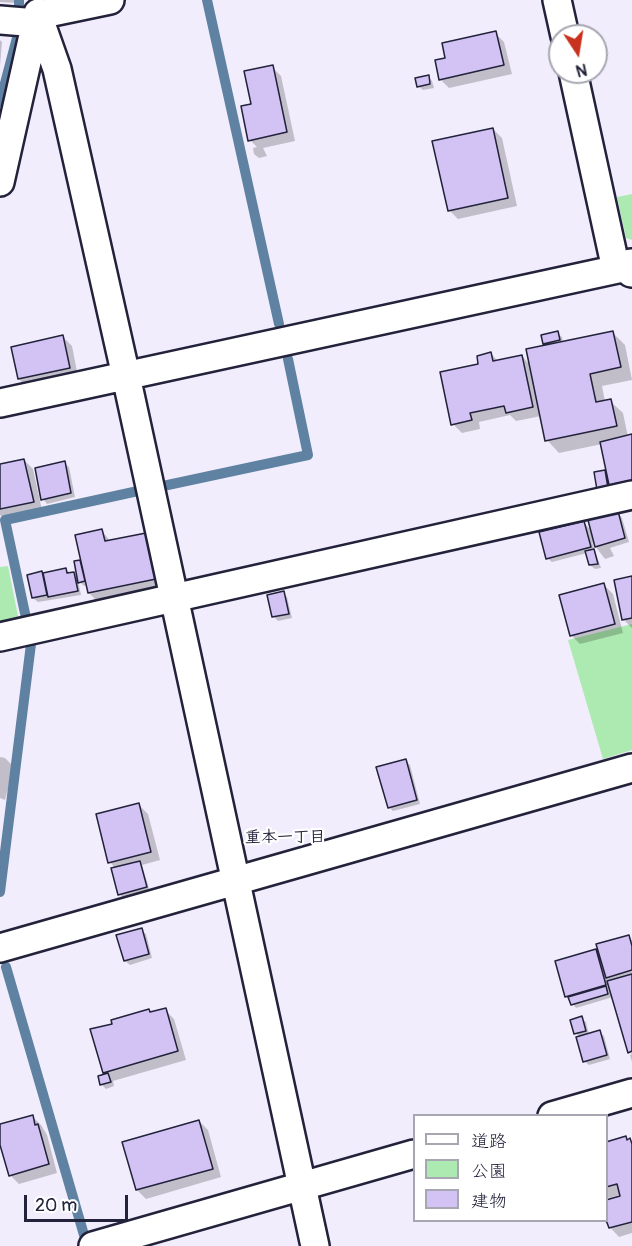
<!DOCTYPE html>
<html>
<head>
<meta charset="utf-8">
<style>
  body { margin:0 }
  #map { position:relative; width:632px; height:1246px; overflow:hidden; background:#f2edfc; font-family:Pangolin,"Klee One",sans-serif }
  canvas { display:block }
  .legend { position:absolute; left:413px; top:1114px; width:195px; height:108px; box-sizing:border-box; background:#fff; border:2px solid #a7a7b1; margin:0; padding:8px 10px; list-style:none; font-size:18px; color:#22223b }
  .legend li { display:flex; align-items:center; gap:12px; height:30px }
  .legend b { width:30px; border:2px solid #a7a7b1 }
  .north { position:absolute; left:548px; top:24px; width:60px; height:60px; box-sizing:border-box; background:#fff; border:2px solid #a7a7b1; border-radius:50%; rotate:168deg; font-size:16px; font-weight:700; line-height:24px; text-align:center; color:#22223b }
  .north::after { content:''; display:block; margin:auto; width:21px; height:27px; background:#c8321e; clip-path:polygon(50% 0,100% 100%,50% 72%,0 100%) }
  .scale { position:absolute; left:24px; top:1195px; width:104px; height:27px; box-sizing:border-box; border:3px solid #22223b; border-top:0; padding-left:8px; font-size:18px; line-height:21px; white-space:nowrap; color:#22223b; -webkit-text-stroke:4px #fff; paint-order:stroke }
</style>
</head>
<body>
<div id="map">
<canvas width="632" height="1246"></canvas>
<ul class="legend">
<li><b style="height:8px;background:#fff"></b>道路</li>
<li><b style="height:16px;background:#adeab1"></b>公園</li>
<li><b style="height:16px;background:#d2c3f4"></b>建物</li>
</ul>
<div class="north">N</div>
<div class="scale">20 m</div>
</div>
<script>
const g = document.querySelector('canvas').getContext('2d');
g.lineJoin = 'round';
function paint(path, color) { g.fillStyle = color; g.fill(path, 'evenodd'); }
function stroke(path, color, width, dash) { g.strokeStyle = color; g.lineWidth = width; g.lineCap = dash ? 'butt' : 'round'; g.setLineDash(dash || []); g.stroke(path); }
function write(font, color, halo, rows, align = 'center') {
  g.font = font + ' Pangolin,"Klee One",sans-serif'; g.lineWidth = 4.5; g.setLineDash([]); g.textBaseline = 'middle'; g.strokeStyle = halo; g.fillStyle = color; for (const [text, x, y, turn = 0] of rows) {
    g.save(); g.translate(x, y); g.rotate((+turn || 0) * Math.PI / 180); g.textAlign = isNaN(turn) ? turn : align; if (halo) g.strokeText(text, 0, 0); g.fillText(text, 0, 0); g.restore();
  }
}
const green = new Path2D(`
  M632 194V240L626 238 617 197Z
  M8 566 19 621 0 625V567Z
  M632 624V750L603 759 568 640Z`);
const shadow = new Path2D(`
  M0 0H16V3L0 2Z
  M495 33 504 42 512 74 449 88 440 79 447 59Z
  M0 40 2 42 0 66Z
  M272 67 281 76 295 141 263 148 267 156 259 158 254 154 253 148 257 147 250 140 253 105Z
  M428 76 432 81 434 88 423 90 418 86Z
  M493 129 502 138 517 206 458 219 449 210Z
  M612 332 625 345 632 380 602 386 605 402 610 401 623 413 628 437 632 436V491L619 493 610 485 612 492 603 494 604 472 608 476 602 444 559 453 547 440 541 416 516 421 510 415 479 422 480 429 462 433 453 424 491 354 498 361 522 356 531 366 548 346 545 343 557 333 562 337 563 343Z
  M63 337 72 346 78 377 28 388 19 379Z
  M24 460 33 469 42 510 4 518 0 515V465Z
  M64 463 69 467 75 497 47 504 43 499Z
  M618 513 622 518 629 542 610 548 614 556 605 559 592 542 601 568 595 569 590 565 587 553 552 562 547 558 584 523 592 531Z
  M102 531 111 542 146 534 155 543 164 588 98 602 89 593 88 585 84 586 78 580 81 595 38 602 33 598 29 576 66 570 79 579 80 561 83 565Z
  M632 578V628L623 619Z
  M604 585 613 594 623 633 580 644 571 635Z
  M283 593 287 597 292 618 278 621 274 617 269 596Z
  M0 757 5 758 14 767 5 800 0 798Z
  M406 761 410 765 420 804 393 811 389 807Z
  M139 805 148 814 160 860 142 865 150 892 124 898 119 894 116 869 110 862Z
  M141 930 146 934 152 958 130 965 125 961Z
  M628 937 632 940V1062L630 1055 632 1054 629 1052 613 997 576 1008 566 996 595 951 602 957Z
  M149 1010 152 1014 165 1010 174 1019 186 1060 113 1081 114 1086 106 1089 101 1084 107 1075 104 1072 114 1025Z
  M581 1018 586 1022 589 1035 599 1032 604 1036 610 1059 589 1065 584 1061 580 1037 576 1033Z
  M32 1116 41 1125 47 1135 57 1173 19 1184 10 1175 0 1135V1125Z
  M199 1121 208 1130 221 1177 146 1199 137 1190Z
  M626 1138 632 1142V1233L619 1237 603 1220H606L624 1196 623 1194 609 1198 606 1195V1144Z`);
const stream = new Path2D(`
  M207 0 279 324
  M19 9V0
  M0 102 18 34
  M163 486 308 455 288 359
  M26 618 5 520 138 491
  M0 892 31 644
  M6 967 84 1235`);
const building = new Path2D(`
  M496 31 504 65 439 80 435 60 445 58 442 43Z
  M273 65 287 132 248 141 241 106 251 104 244 71Z
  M429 75 430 84 417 87 415 78Z
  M493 128 508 198 448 211 432 141Z
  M558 331 560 340 543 344 541 335Z
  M613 331 621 367 590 374 596 402 611 399 617 426 545 441 526 349Z
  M63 335 70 368 18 379 11 347Z
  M491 352 493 361 522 355 533 407 506 413 504 406 470 413 472 420 451 425 440 372 478 364 477 356Z
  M632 434V480L609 485 600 442Z
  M24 459 34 502 0 509V464Z
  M65 461 71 493 41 500 35 468Z
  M605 470 608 488 597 490 594 472Z
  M618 511 625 538 595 547 588 520Z
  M584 521 591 547 546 559 539 532Z
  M102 529 105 541 146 533 156 579 88 593 75 535Z
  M594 549 598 564 589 565 585 551Z
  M80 560 85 581 78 583 74 561Z
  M66 568 67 573 74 572 78 591 48 597 43 573Z
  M42 571 47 595 32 598 27 575Z
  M632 576V618L622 620 614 580Z
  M604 583 615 624 570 636 559 595Z
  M284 591 289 614 272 617 267 595Z
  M406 759 417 800 388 808 376 767Z
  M139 803 151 852 108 863 96 814Z
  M140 861 147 887 118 895 111 868Z
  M142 928 149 954 124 961 116 935Z
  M629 935 632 946V970L606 978 596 944Z
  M596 949 606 985 565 997 555 961Z
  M632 974V1051L628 1053 607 981Z
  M606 986 608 994 571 1005 568 997Z
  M166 1008 178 1051 103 1073 90 1029 112 1024 111 1020 149 1009 150 1012Z
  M582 1016 586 1031 574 1034 570 1020Z
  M600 1030 607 1055 583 1062 576 1037Z
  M108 1073 111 1082 100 1085 98 1076Z
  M33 1115 35 1125 38 1124 49 1164 9 1176 0 1145V1124Z
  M199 1120 213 1169 136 1190 122 1142Z
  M626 1136 627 1140 630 1138 632 1144V1222L609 1228 606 1220V1200L620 1196 617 1184 606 1187V1142Z`);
const minor = new Path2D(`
  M110 0 38 15 57 69 126 376 315 1246
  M557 0 565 36
  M0 20 37 23
  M573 72 616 269
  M0 182 38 13
  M0 403 632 266
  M0 637 632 495
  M0 948 632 768
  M552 1116 632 1093
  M93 1246 414 1154`);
const tertiary = new Path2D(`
  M631 266 632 270`);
const neighbourhoodNames = [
  ["重本一丁目",285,838]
];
paint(green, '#adeab1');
paint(shadow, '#0003');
stroke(stream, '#5f82a2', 10);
paint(building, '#d2c3f4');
stroke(building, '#22223b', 1.5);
stroke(minor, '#22223b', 32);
stroke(tertiary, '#22223b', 38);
stroke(minor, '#fff', 27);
stroke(tertiary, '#fff', 33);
write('bold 16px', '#22223b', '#fff', neighbourhoodNames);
</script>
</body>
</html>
